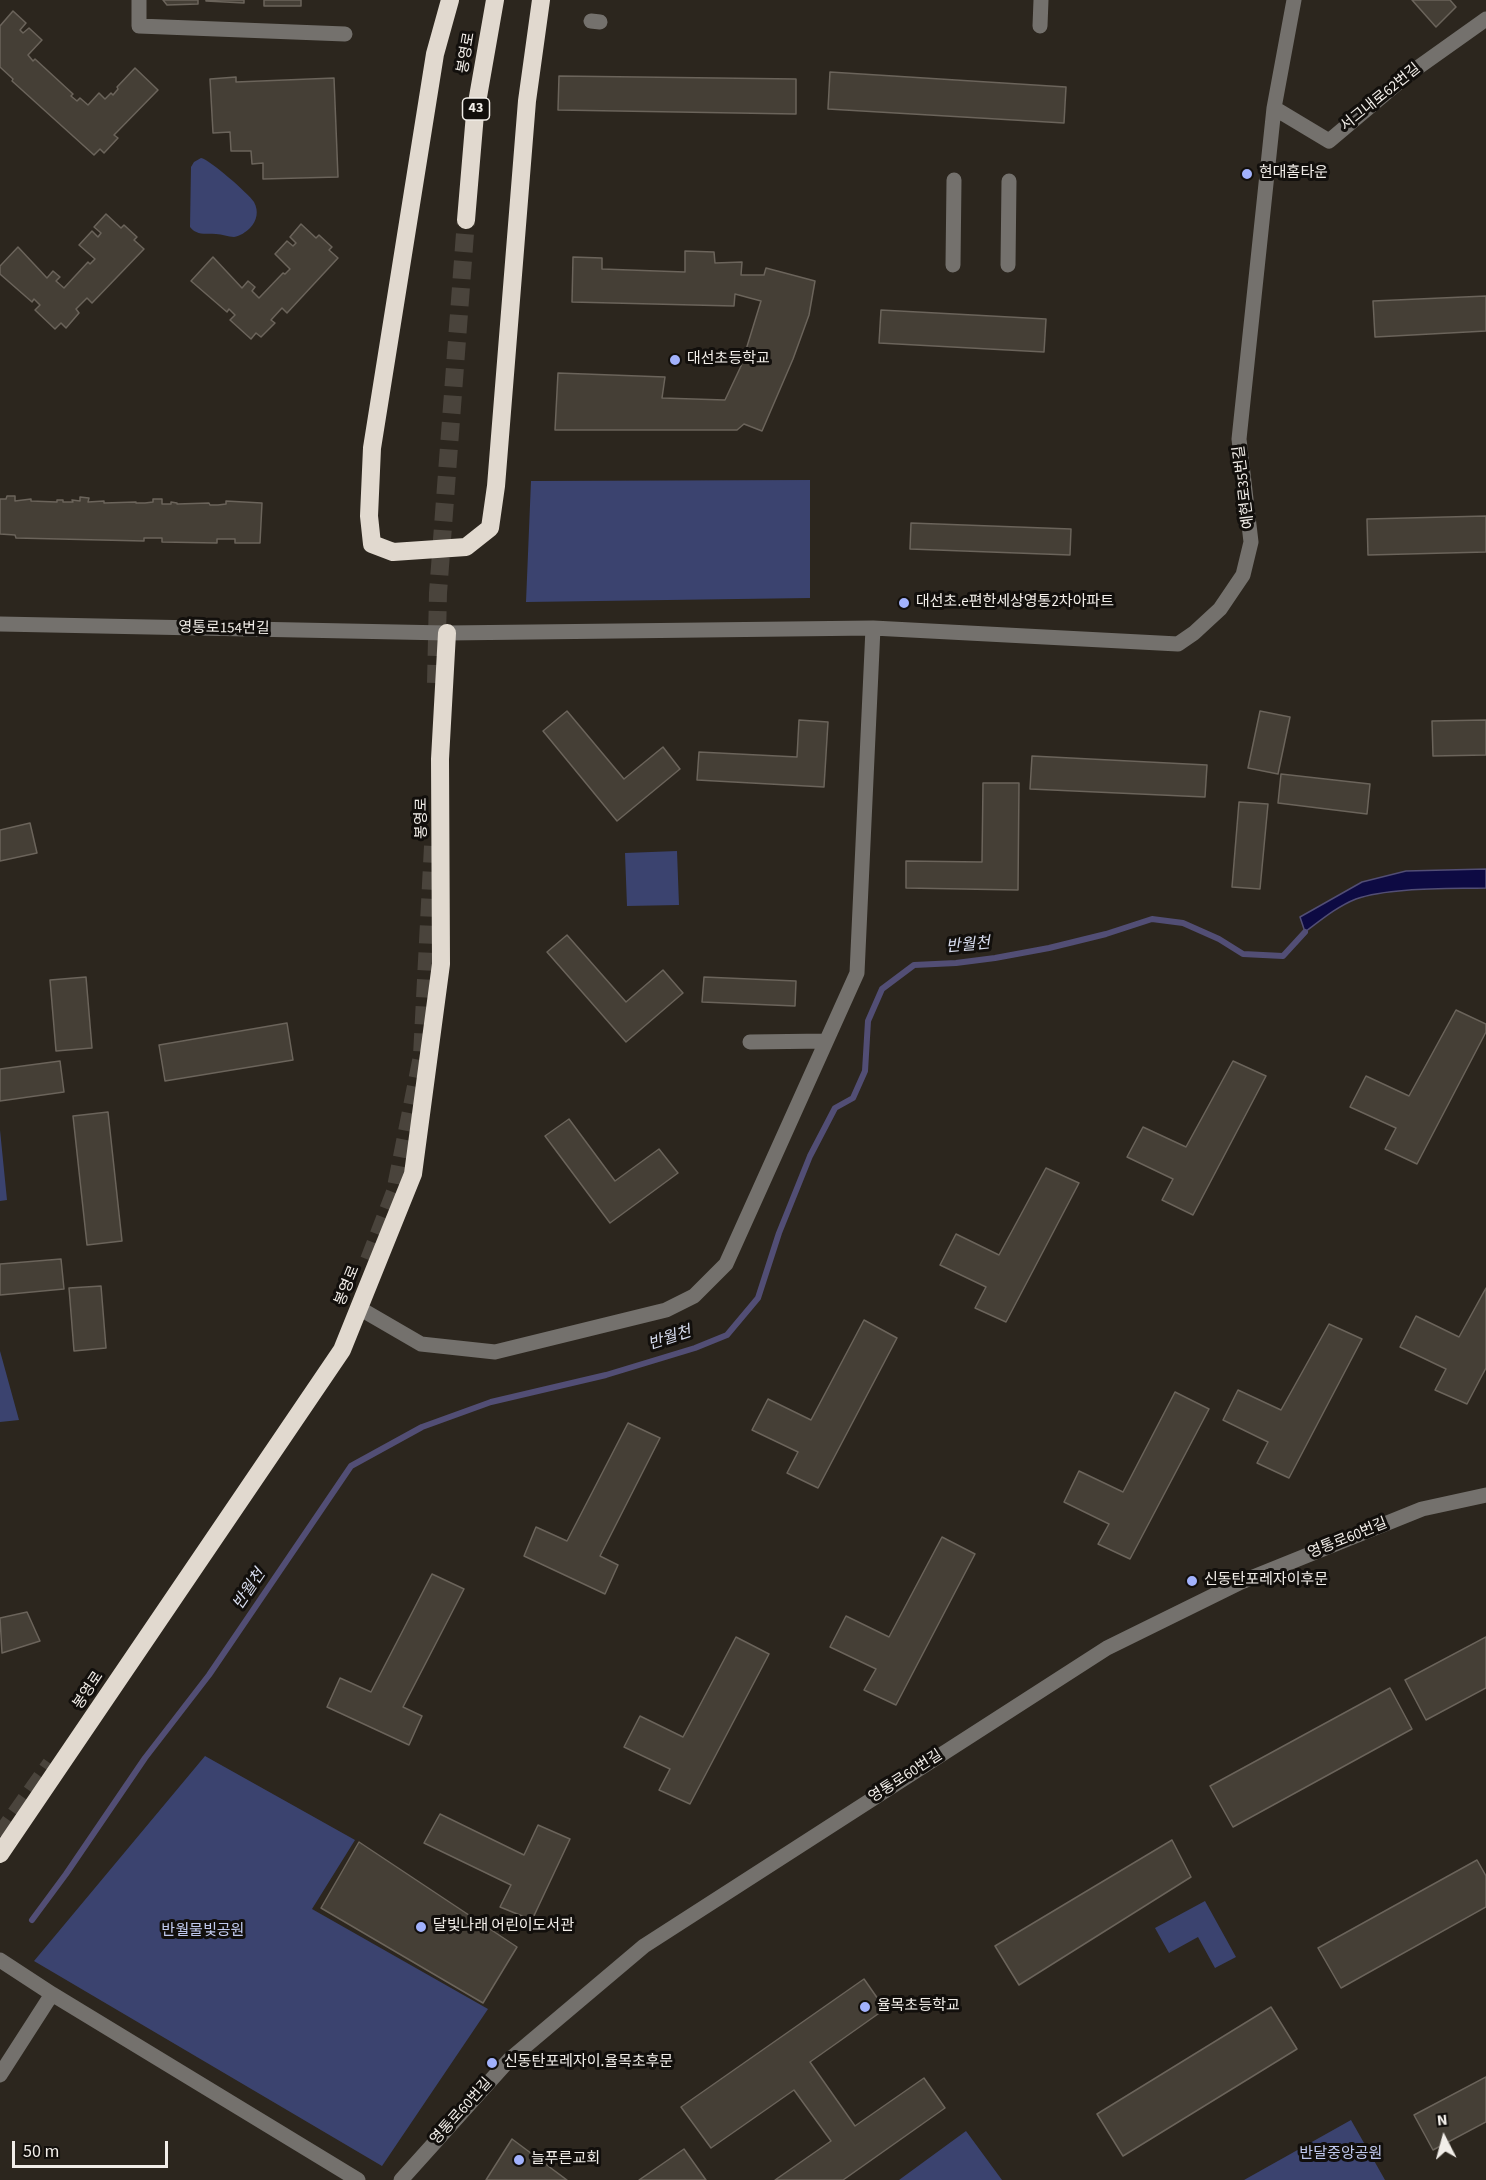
<!DOCTYPE html>
<html>
<head>
<meta charset="utf-8">
<style>
  body { margin:0 }
  #map { position:relative; width:1486px; height:2180px; overflow:hidden; background:#2c261e; font-family:"Source Sans 3",sans-serif }
  canvas { display:block }
  .north { position:absolute; left:1414px; top:2108px; width:60px; height:60px; -webkit-text-stroke:4px #120f0c; paint-order:stroke; rotate:354deg; font-size:16px; font-weight:700; line-height:24px; text-align:center; color:#f2eee9 }
  .north::after { content:''; display:block; margin:auto; width:21px; height:27px; background:#f2eee9; clip-path:polygon(50% 0,100% 100%,50% 72%,0 100%) }
  .scale { position:absolute; left:12px; top:2141px; width:156px; height:27px; box-sizing:border-box; border:3px solid #f2eee9; border-top:0; padding-left:8px; font-size:18px; line-height:21px; white-space:nowrap; color:#f2eee9; -webkit-text-stroke:4px #120f0c; paint-order:stroke }
</style>
</head>
<body>
<div id="map">
<canvas width="1486" height="2180"></canvas>
<div class="north">N</div>
<div class="scale">50 m</div>
</div>
<script>
const g = document.querySelector('canvas').getContext('2d');
g.lineJoin = 'round';
function paint(path, color) { g.fillStyle = color; g.fill(path, 'evenodd'); }
function stroke(path, color, width, dash) { g.strokeStyle = color; g.lineWidth = width; g.lineCap = dash ? 'butt' : 'round'; g.setLineDash(dash || []); g.stroke(path); }
function write(font, color, halo, rows, align = 'center') {
  g.font = font + ' "Source Sans 3","Noto Sans KR",sans-serif'; g.lineWidth = 6; g.setLineDash([]); g.textBaseline = 'middle'; g.strokeStyle = halo; g.fillStyle = color; for (const [text, x, y, turn = 0] of rows) {
    g.save(); g.translate(x, y); g.rotate((+turn || 0) * Math.PI / 180); g.textAlign = isNaN(turn) ? turn : align; if (halo) g.strokeText(text, 0, 0); g.fillText(text, 0, 0); g.restore();
  }
}
const green = new Path2D(`
  M201 158C209 159 249 194 254 202 259 211 257 221 250 228 246 232 240 236 234 237 228 237 222 234 216 234 206 233 197 236 190 227L191 167 194 162Z
  M810 480V598L526 602 531 481Z
  M677 851 679 905 627 906 625 853Z
  M0 1130 7 1200 0 1201Z
  M0 1351 19 1420 0 1422Z
  M205 1756 355 1840 312 1909 488 2009 382 2166 34 1961Z
  M1205 1901 1236 1957 1215 1968 1198 1937 1169 1953 1155 1928Z
  M1351 2120 1385 2180H1244Z
  M966 2131 1002 2180H899Z`);
const water = new Path2D(`
  M1486 869V888C1450 889 1389 887 1356 899 1338 906 1321 920 1305 932L1300 917 1362 882 1406 871Z`);
const stream = new Path2D(`
  M32 1920 66 1874 145 1758 209 1675 351 1466 422 1427 491 1402 606 1375 695 1348 727 1335 758 1298 779 1233 810 1156 835 1108 853 1098 865 1071 868 1021 882 989 914 965 956 963 995 958 1049 948 1106 934 1152 919 1183 923 1219 939 1243 954 1283 956 1305 932`);
const building = new Path2D(`
  M163 0H198V4L167 5Z
  M206 0H244V3L206 1Z
  M264 0H301V6H264Z
  M1412 0H1450L1456 7 1436 27Z
  M13 11 26 23 20 30 23 33 29 28 42 40 28 55 33 61 35 59 73 94 71 96 77 101 80 98 88 105 99 93 105 99 111 93 113 95 118 89 117 87 135 68 158 90 114 135 118 138 104 153 100 149 94 155 12 81 13 79 0 67V26Z
  M830 72 1066 87 1064 123 828 109Z
  M559 76 796 79V114L558 110Z
  M236 77V82L334 78 338 177 263 179V163L252 164 251 151H231L230 132 213 133 210 79Z
  M106 214 121 228 124 225 137 237 134 240 144 249 92 303 87 298 76 309 79 313 66 328 61 323 55 329 35 310 40 305 34 299 32 302 0 274V266L18 247 47 278 53 271 60 277 56 281 64 288 88 262 90 264 95 259 79 245 92 231 98 237 101 233 94 227Z
  M301 224 316 238 319 235 332 247 329 250 338 258 287 313 282 308 271 320 275 323 261 337 256 333 251 339 230 320 235 315 229 309 227 312 191 281 213 257 242 288 248 281 255 287 252 291 259 298 283 273 285 274 290 269 275 254 287 241 293 246 296 243 290 237Z
  M685 251 714 252 715 263 742 262 741 275H764L766 268 815 281 809 315 793 359 762 431 744 424 737 430H555L558 373 665 377 662 398 725 400 741 366 761 301 735 294 734 306 572 302 573 257 602 258V269L685 272Z
  M1486 296V331L1375 337 1373 301Z
  M881 310 1046 319 1044 352 879 343Z
  M7 496H15V501L31 499V501L57 502V500H63V502H73L72 500 80 501V497L89 498 88 502 104 501V503L136 502V503H145L153 502V499H162V504H171V502L177 503V504L209 503 210 505H218L226 504V501L262 503 260 543H235V539H217V543L162 542V538H144V541L16 538 15 535 0 534V499H6Z
  M1486 516V552L1368 555 1367 519Z
  M911 523 1071 529 1070 555 910 549Z
  M567 711 624 779 663 747 680 769 617 821 543 731Z
  M1260 711 1290 717 1278 774 1248 768Z
  M799 720 828 722 824 787 697 780 699 752 797 757Z
  M1486 720V755L1433 756 1432 721Z
  M1032 756 1207 765 1205 797 1030 789Z
  M1281 774 1370 784 1367 814 1278 803Z
  M983 783H1019L1018 890 906 888V861L982 862Z
  M1239 802 1268 804 1260 889 1232 887Z
  M30 823 37 853 0 861V830Z
  M567 935 626 1002 663 970 683 993 626 1042 547 952Z
  M86 977 92 1048 56 1051 50 980Z
  M704 977 796 981 795 1006 702 1002Z
  M1456 1010 1486 1024V1032L1417 1164 1385 1149 1396 1128 1350 1107 1366 1076 1409 1096Z
  M287 1023 293 1060 165 1081 159 1045Z
  M60 1061 64 1092 0 1101V1069Z
  M1233 1061 1266 1076 1193 1215 1162 1200 1173 1179 1127 1157 1143 1127 1186 1147Z
  M108 1112 122 1241 87 1245 73 1116Z
  M569 1119 615 1181 659 1149 678 1173 610 1223 545 1136Z
  M1046 1168 1079 1183 1006 1322 975 1308 986 1287 940 1265 956 1234 999 1255Z
  M61 1259 64 1289 0 1295V1264Z
  M101 1286 106 1348 74 1351 69 1288Z
  M1486 1288V1368L1467 1404 1435 1390 1446 1369 1400 1347 1416 1316 1459 1337Z
  M864 1320 897 1338 818 1488 787 1473 798 1452 752 1430 768 1399 811 1420Z
  M1329 1324 1362 1339 1289 1478 1257 1463 1268 1442 1223 1420 1238 1390 1281 1410Z
  M1175 1392 1209 1409 1130 1559 1098 1544 1109 1524 1064 1502 1079 1471 1123 1492Z
  M628 1423 660 1438 600 1556 618 1565 605 1594 524 1556 536 1527 567 1541Z
  M942 1537 975 1554 896 1705 864 1690 876 1669 830 1647 846 1616 889 1637Z
  M432 1574 464 1589 403 1707 422 1716 409 1745 327 1707 340 1678 371 1692Z
  M27 1612 40 1641 2 1653 0 1618Z
  M736 1637 769 1654 690 1804 659 1790 670 1769 624 1747 640 1716 683 1737Z
  M1486 1637V1688L1426 1720 1405 1680Z
  M1390 1688 1412 1729 1233 1827 1210 1786Z
  M440 1814 524 1855 538 1825 570 1839 532 1920 500 1907 511 1885 424 1843Z
  M1172 1840 1191 1877 1019 1985 995 1946Z
  M359 1842 517 1947 483 2003 321 1908Z
  M1477 1860 1486 1876V1907L1341 1988 1318 1948Z
  M864 1979 885 2009 810 2062 855 2126 924 2078 945 2108 843 2180H775L831 2141 794 2090 711 2148 681 2107Z
  M1271 2007 1297 2049 1123 2156 1097 2114Z
  M1486 2077V2122L1433 2150 1414 2115Z
  M512 2139 567 2180H486Z
  M684 2149 706 2180H639Z`);
const highwayTunnel = new Path2D(`
  M436 683 438 593 466 220
  M369 1260 395 1192 422 1056 433 846
  M0 1836 51 1764`);
const minor = new Path2D(`
  M139 0V26L345 34
  M591 21 600 22
  M1040 26 1041 0
  M1274 108 1329 141 1406 76 1486 19
  M953 265 954 180
  M1008 265 1009 181
  M0 624 447 633 873 628 1178 644 1194 633 1220 609 1243 575 1251 542 1239 439 1274 108 1294 0
  M750 1042 826 1041
  M359 1308 421 1344 495 1352 666 1310 694 1296 726 1264 857 973 873 628
  M0 1960 52 1994 358 2180
  M0 2075 52 1994
  M401 2180 509 2060 644 1946 1107 1648 1241 1582 1422 1509 1486 1495`);
const highway = new Path2D(`
  M450 0 435 54 372 448 369 516 372 544 393 552 466 547 490 528 496 486 527 101 541 0
  M466 220 475 114 495 0
  M0 1854 342 1350 413 1174 441 964 440 759 447 633`);
const markers = [
  [1247,174,6,"#a2b2fd"],
  [675,360,6,"#a2b2fd"],
  [904,603,6,"#a2b2fd"],
  [1192,1581,6,"#a2b2fd"],
  [421,1927,6,"#a2b2fd"],
  [865,2007,6,"#a2b2fd"],
  [492,2063,6,"#a2b2fd"],
  [519,2160,6,"#a2b2fd"]
];
const shields = [
  [476,109,27]
];
const shieldNames = [
  ["43",476,109]
];
const streetNames = [
  ["봉영로",467,53,-80],
  ["서그내로62번길",1381,98,-39],
  ["예현로35번길",1245,487,-97],
  ["영통로154번길",224,629,1],
  ["봉영로",423,818,-90],
  ["봉영로",348,1286,-68],
  ["영통로60번길",1348,1539,-22],
  ["봉영로",89,1691,-56],
  ["영통로60번길",906,1777,-33],
  ["영통로60번길",462,2112,-48]
];
const poiNames = [
  ["현대홈타운",1259,174],
  ["대선초등학교",687,360],
  ["대선초.e편한세상영통2차아파트",916,603],
  ["신동탄포레자이후문",1204,1581],
  ["달빛나래 어린이도서관",433,1927],
  ["율목초등학교",877,2007],
  ["신동탄포레자이.율목초후문",504,2063],
  ["늘푸른교회",531,2160]
];
const parkNames = [
  ["반월물빛공원",203,1932],
  ["반달중앙공원",1341,2155]
];
const waterNames = [
  ["반월천",968,946,-5],
  ["반월천",670,1339,-18],
  ["반월천",250,1590,-56]
];
paint(green, '#3b436f');
paint(water, '#0d0a43');
stroke(water, '#524e75', 1.5);
stroke(stream, '#524e75', 6);
paint(building, '#453f36');
stroke(building, '#6b645b', 1.5);
stroke(highwayTunnel, '#4a443c', 18, [18, 9]);
stroke(minor, '#74716d', 15);
stroke(highway, '#e1d9cf', 18);
for (const [x, y, r, color] of markers) { const dot = new Path2D(); dot.arc(x, y, r, 0, 2 * Math.PI); g.fillStyle = color; g.fill(dot); stroke(dot, '#120f0c', 2); }
for (const [x, y, w] of shields) { const box = new Path2D(); box.roundRect(x - w / 2, y - 11, w, 22, 4.5); g.fillStyle = '#120f0c'; g.fill(box); stroke(box, '#f2eee9', 1.5); }
write('bold 14px', '#f2eee9', null, shieldNames);
write('15px', '#f2eee9', '#120f0c', streetNames);
write('15px', '#f2eee9', '#120f0c', poiNames, 'left');
write('15px', '#c1caef', '#120f0c', parkNames);
write('italic 16px', '#d7dcee', '#120f0c', waterNames);
</script>
</body>
</html>
